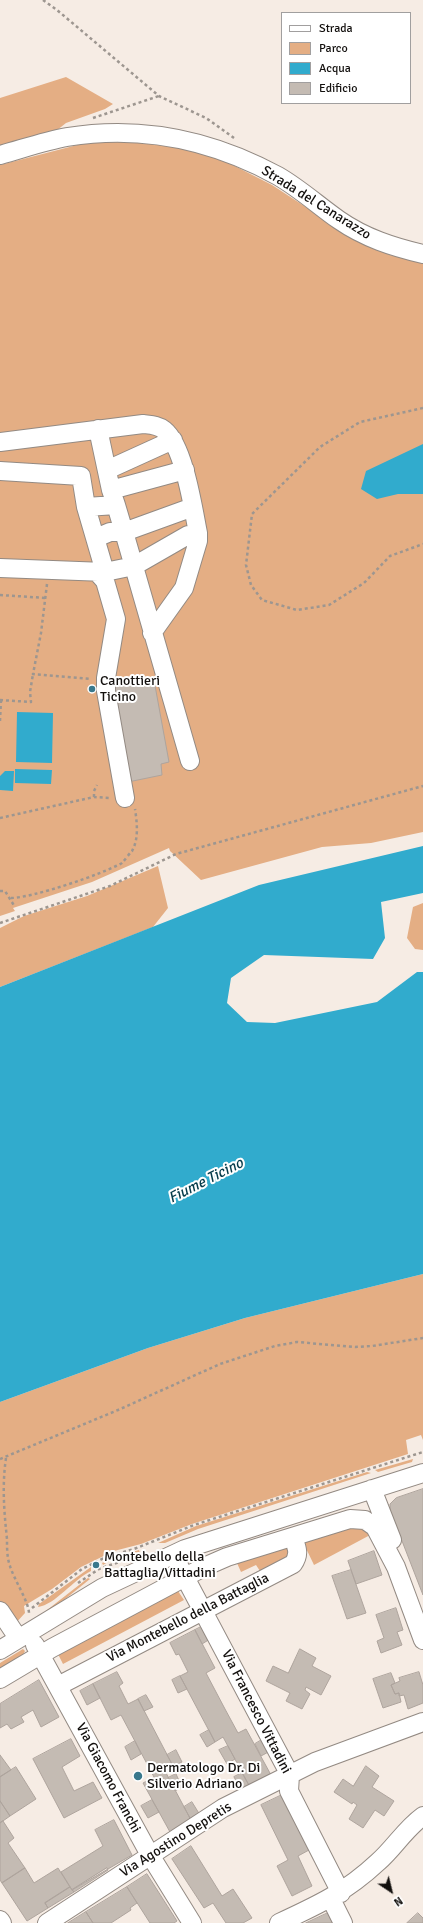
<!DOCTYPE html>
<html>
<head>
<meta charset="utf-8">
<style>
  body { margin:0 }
  #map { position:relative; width:423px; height:1923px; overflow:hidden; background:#f6ece4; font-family:Signika,sans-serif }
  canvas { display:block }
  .legend { position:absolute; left:281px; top:12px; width:130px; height:92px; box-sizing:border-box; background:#fff; border:1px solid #a19f9f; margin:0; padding:5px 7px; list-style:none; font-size:12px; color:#13100e }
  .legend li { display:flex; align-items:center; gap:8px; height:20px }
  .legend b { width:20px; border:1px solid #a19f9f }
  .north { position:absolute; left:371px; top:1871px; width:40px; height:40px; -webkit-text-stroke:3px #fff; paint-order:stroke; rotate:145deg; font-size:11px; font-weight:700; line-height:16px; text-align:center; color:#13100e }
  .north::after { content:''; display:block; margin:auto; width:14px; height:18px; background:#13100e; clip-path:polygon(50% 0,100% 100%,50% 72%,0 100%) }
</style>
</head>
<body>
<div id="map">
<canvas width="423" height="1923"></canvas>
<ul class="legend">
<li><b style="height:5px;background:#fff"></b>Strada</li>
<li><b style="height:11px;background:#e4ae84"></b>Parco</li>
<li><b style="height:11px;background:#31abcd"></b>Acqua</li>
<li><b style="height:11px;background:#c4bbb3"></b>Edificio</li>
</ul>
<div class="north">N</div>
</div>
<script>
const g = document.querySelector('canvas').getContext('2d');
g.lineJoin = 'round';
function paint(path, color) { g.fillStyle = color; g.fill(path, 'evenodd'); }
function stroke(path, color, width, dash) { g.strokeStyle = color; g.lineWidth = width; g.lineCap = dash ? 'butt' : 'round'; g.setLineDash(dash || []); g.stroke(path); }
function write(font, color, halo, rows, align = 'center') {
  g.font = font + ' Signika,sans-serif'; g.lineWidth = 4; g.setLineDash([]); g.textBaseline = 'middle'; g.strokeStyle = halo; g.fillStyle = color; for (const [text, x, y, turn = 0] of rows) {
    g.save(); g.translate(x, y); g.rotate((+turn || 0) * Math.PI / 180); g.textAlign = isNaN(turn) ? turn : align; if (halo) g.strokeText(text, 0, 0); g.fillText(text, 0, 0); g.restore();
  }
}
const green = new Path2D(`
  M66 77 113 104 105 109 66 123 56 131 0 149V98Z
  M134 141 178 146 219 158 272 185 318 215 390 255 423 262V832L371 843 322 847 201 880 170 851 169 848 92 882 13 908 15 911 0 916V165L85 143Z
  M158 866 168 908 153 927 0 987V928L24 916 87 896Z
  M423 903V950L415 949 407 938 413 907Z
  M423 1274V1440L421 1435 406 1440 408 1454 192 1524 141 1544 114 1551 81 1567 52 1589 24 1606 25 1613 15 1624 0 1601V1402L148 1348 245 1318Z
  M413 1459 412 1462 378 1472 375 1470Z
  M367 1472 371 1473 198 1529 165 1543H158L196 1526Z
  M373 1480 163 1551 164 1548 207 1532Z
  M361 1527 372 1534 314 1565 303 1542 347 1528Z
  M288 1547 293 1555 260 1571 256 1565 241 1572 237 1563Z
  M139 1550 140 1553 137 1555 111 1560 103 1565 102 1563 112 1558Z
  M91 1567V1571C74 1579 55 1605 38 1607L39 1604Z
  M88 1578 90 1579 59 1604 42 1614Z
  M178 1591 184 1600 63 1664 58 1654Z
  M23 1649 25 1651 23 1655 0 1669V1663Z`);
const water = new Path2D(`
  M423 444V494H398L377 499 361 489 366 471Z
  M17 712 53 713 52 763 16 762Z
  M15 769 52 770 51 784 15 783Z
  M5 771H14L13 791 0 790V776Z
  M423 846V893L381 902 385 938 373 959 264 955 231 978 227 1003 247 1022 275 1023 377 1002 417 972H423V1274L245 1318 148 1348 0 1402V987L259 885Z`);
const building = new Path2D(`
  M154 680 169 762 161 764 162 775 128 782 113 687Z
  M423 1489V1595L390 1510V1504L396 1498Z
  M374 1551 382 1575 356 1584 348 1561Z
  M351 1570 366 1613 347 1619 332 1576Z
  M396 1608 403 1630 397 1632 402 1645 381 1653 377 1641 384 1638 376 1615Z
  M203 1626 210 1639 202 1644 195 1630Z
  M195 1630 215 1668 206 1673 225 1709 238 1733 246 1729 271 1775 250 1787 223 1737 215 1742 180 1676 188 1672 179 1654 176 1655 170 1643Z
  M300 1649 316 1658 312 1666 331 1676 321 1695 306 1687 305 1690 310 1694 302 1709 286 1701 290 1693 266 1681 273 1666 288 1673Z
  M117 1672 123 1683 119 1686 128 1704 138 1699 173 1766 165 1771 191 1820 170 1832 143 1783 154 1777 121 1715 111 1720 93 1684Z
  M419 1672 423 1685V1703L408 1709 404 1695 399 1696V1693L395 1694 391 1685 400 1681 399 1678Z
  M391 1673 395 1683 391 1685 395 1694 399 1693 401 1702 383 1708 373 1679Z
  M180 1676 187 1689 178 1693 172 1680Z
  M39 1680 59 1717 41 1727 33 1710 21 1717 24 1722 11 1729 7 1724 0 1728V1704Z
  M93 1684 100 1698 87 1705 80 1691Z
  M146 1695 153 1707 144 1711 138 1699Z
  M209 1730 215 1742 207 1747 200 1735Z
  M265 1738 272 1750 261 1756 255 1744Z
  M71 1739 80 1756 62 1767 74 1791 93 1782 102 1798 64 1818 33 1759Z
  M135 1741 141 1754 131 1760 125 1747Z
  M228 1746 235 1759 227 1764 219 1750Z
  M176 1750 182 1762 173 1766 167 1755Z
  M0 1755 11 1770 0 1777Z
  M366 1766 379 1776 372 1787 394 1801 384 1816 375 1810 363 1828 349 1819 357 1805 353 1802 352 1804 334 1792 343 1779 353 1786Z
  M16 1767 36 1799 10 1816 0 1801V1777Z
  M242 1773 250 1787 242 1792 234 1777Z
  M176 1774 182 1787 175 1791 168 1778Z
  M282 1795 309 1850 298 1856 312 1886 292 1896 277 1866 288 1860 261 1805Z
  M152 1800 159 1812 148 1818 141 1806Z
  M0 1801 10 1816 0 1823Z
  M192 1802 200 1815 191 1820 184 1807Z
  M114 1820 132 1855 72 1890 61 1872 103 1846 95 1830Z
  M3 1821 14 1838 8 1843 25 1868 2 1883 0 1880V1823Z
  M191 1846 222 1896 233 1889 252 1918 243 1923H226L213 1903 204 1908 172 1859Z
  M25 1868 34 1883 58 1868 70 1887 45 1903 48 1908 27 1921 2 1883Z
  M107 1868 108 1870 74 1892 72 1890Z
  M147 1874 177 1921 174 1923H150L127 1887Z
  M70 1887 74 1892 48 1908 45 1903Z
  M127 1887 137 1903 130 1908 131 1910 111 1923H93L86 1912Z
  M86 1912 93 1923H68Z
  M328 1913 333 1923H306Z
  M418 1913 423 1918V1923H407Z`);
const path = new Path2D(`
  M43 0 57 10 159 96 206 118 234 138
  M93 118 159 96
  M423 408 360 422 320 447 252 514 246 565 251 585 262 600 297 610 329 605 364 583 390 556 423 544
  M47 584 41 633 33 674 91 679
  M0 595 46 598
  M0 700 31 702 30 692 33 674
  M0 721 1 700
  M94 797V791L97 785
  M0 818 94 797 110 798
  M0 891H5L15 907
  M11 898C32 898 103 874 122 863 125 860 129 854 132 851 139 839 137 822 135 809
  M0 923 110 886 176 854 423 786
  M6 1458C2 1485 4 1511 7 1539 7 1548 7 1558 10 1566 14 1580 30 1603 29 1615
  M0 1459 118 1410 220 1364 275 1346 297 1342 355 1347 372 1346 423 1338
  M78 1583 99 1569 119 1562
  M32 1608 82 1569 106 1557 134 1549 194 1525 423 1452`);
const minor = new Path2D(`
  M0 155C22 149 45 141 67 137 141 125 212 140 278 176 299 188 319 206 339 220 365 238 393 247 423 254
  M98 429 111 490 116 505
  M0 442 143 424C151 425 158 425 164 430 184 446 193 508 198 533V541L184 588 152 633
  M107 470 173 440
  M0 471 81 476 86 507 105 572 0 568
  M111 490 185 470
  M86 507 116 505 124 532 193 507
  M96 538 110 532H124L190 761
  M97 572 105 581 116 619 106 678V691L125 798
  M105 572 134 566 188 535 198 533
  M372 1489 392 1540
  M179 1566 290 1775 289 1791 341 1893
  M0 1611 18 1638
  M35 1645 150 1855 192 1923
  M0 1650 102 1588 185 1549 423 1473
  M0 1679 52 1648 204 1567 227 1557 350 1519 365 1520 375 1527 396 1567 423 1640
  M58 1686 293 1564C300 1554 297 1548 293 1537
  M331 1899 343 1923
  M0 1920 2 1923
  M47 1923 223 1808 315 1762 423 1722
  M279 1923C318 1905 346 1892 378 1862 394 1848 405 1829 423 1816`);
const markers = [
  [92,689,4,"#39788c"],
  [96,1565,4,"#39788c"],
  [138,1776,5,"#39788c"]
];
const streetNames = [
  ["Strada del Canarazzo",316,203,32],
  ["Via Montebello della Battaglia",188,1618,-27],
  ["Via Francesco Vittadini",256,1712,63],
  ["Via Giacomo Franchi",108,1778,62],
  ["Via Agostino Depretis",176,1840,-32]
];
const poiNames = [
  ["Canottieri",100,681],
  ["Ticino",100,697],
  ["Montebello della",104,1557],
  ["Battaglia/Vittadini",104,1573],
  ["Dermatologo Dr. Di",147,1768],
  ["Silverio Adriano",147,1784]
];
const waterNames = [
  ["Fiume Ticino",206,1181,-27]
];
paint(green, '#e4ae84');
paint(water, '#31abcd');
paint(building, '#c4bbb3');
stroke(building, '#aea49d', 1);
stroke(minor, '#938a83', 20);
stroke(path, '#9d9690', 2.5, [3, 3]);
stroke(minor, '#fff', 18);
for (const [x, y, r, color] of markers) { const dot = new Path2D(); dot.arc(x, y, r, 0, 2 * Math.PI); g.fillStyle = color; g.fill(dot); stroke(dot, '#fff', 1.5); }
write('14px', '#13100e', '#fff', streetNames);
write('14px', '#13100e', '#fff', poiNames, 'left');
write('italic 15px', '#053b4a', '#fff', waterNames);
</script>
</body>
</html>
